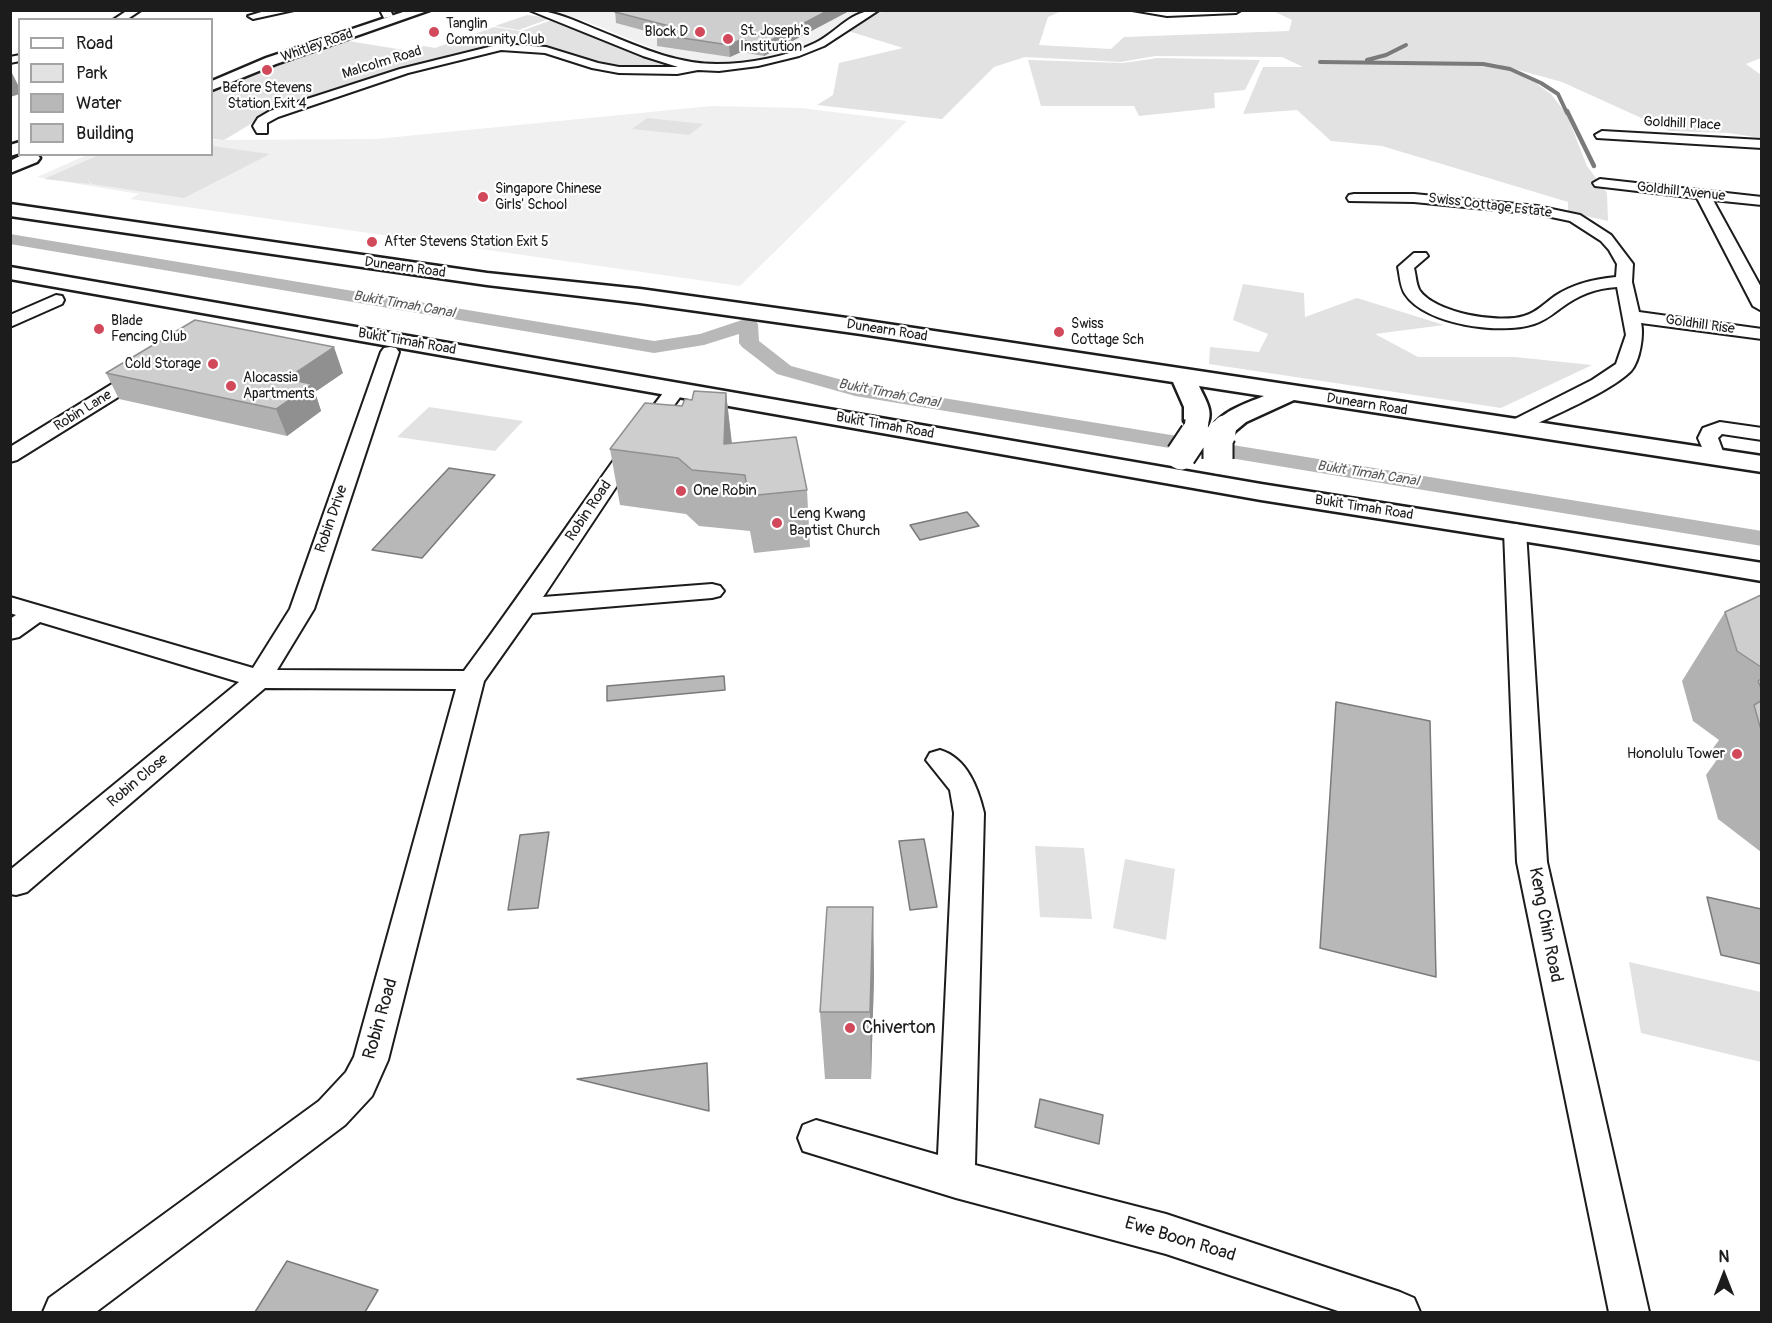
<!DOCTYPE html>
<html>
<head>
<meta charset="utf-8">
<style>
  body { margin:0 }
  #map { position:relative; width:1772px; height:1323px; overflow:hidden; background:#fff; font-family:Pangolin,sans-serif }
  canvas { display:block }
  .frame { position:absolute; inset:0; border:12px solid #1c1c1c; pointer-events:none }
  .legend { position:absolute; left:18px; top:18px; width:195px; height:138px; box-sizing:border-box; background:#fff; border:2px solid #a4a4a4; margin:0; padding:8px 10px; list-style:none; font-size:18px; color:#1c1c1c }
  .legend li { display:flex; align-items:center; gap:12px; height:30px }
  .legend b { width:30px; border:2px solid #a4a4a4 }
  .north { position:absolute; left:1694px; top:1245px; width:60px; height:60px; -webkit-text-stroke:4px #fff; paint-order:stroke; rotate:0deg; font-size:16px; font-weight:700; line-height:24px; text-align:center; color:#1c1c1c }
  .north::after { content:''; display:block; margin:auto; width:21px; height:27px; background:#1c1c1c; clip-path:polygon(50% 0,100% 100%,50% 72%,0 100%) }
</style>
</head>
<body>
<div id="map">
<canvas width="1772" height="1323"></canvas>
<div class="frame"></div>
<ul class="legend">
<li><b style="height:8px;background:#fff"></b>Road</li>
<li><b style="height:16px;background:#e2e2e2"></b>Park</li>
<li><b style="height:16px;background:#b8b8b8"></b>Water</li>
<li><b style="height:16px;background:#cecece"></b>Building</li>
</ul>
<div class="north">N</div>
</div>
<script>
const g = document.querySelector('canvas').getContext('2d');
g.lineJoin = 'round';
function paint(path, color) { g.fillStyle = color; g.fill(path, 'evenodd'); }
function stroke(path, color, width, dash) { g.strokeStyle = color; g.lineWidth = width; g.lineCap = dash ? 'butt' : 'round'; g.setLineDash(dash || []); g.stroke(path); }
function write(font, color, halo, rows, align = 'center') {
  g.font = font + ' Pangolin,sans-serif'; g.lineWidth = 4.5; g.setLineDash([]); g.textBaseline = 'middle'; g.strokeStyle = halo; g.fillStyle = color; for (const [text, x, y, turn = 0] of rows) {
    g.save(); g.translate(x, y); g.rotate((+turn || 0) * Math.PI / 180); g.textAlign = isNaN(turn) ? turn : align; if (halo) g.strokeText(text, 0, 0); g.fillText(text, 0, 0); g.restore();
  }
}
const built = new Path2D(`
  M550 11H872L865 12 815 47 756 63 693 65 583 20Z
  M711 106 801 108 907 121 740 286 130 199 139 194 37 177 87 155 212 154V140L376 139Z`);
const green = new Path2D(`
  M884 11H1062L1048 17 1039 45 1111 49 1124 37 1289 31 1292 20 1273 11H1761V58L1746 64 1761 75V138L1729 133 1670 131 1562 82 1493 63 1536 83 1551 94 1567 115 1587 166 1607 193 1608 221 1568 212V202L1382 146 1331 141 1297 110 1243 114 1263 67H1303L1282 57 1155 56 1121 62 1025 57 994 67 942 119 817 105 833 95 839 63 903 48 848 31 860 21Z
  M527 15 551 18 519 30 495 26Z
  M552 20 676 69 601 65 553 48 524 45H501L480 49 434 62 269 113 224 140 212 139V89L276 62 342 40 410 51 424 46 435 48 494 27 521 31Z
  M1158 58 1260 60 1245 90 1214 93 1215 108 1139 116 1134 106H1041L1028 60 1123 63Z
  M647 118 703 124 689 135 632 129Z
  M212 146 270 154 184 198 92 184 87 179 90 184 44 179 99 155 212 154Z
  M1243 284 1304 293 1305 317 1357 298 1444 325 1375 334 1418 357H1515L1592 365 1501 408 1209 364 1210 347 1259 352 1268 334 1233 320Z
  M429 407 523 421 495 451 397 437Z
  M1035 846 1084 848 1092 919 1040 917Z
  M1125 859 1175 869 1166 940 1113 928Z
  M1629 962 1761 992V1062L1641 1033Z`);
const water = new Path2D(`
  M449 468 495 475 422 558 372 550Z
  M967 512 979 526 920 540 910 525Z
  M724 676 725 690 607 701V686Z
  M1336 702 1430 721 1436 977 1320 948Z
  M549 832 538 908 508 910 520 835Z
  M924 839 937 907 910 910 899 841Z
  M1707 897 1761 909V964L1721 955Z
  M707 1063 709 1111 577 1079Z
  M1040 1099 1103 1115 1099 1144 1035 1127Z
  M287 1261 378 1290 365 1312H255Z`);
const streamFar1 = new Path2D(`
  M1367 60 1386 55 1406 45
  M1320 62 1483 64 1510 69 1541 83 1558 94 1567 113`);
const stream = new Path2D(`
  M1567 111 1594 166`);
const canal = new Path2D(`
  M10 234 654 341 700 334 748 318 755 320 758 324 759 341 791 366 857 384 1762 531V546L855 396 777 374 742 347 739 343V334L704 345 654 353 10 244Z`);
const street = new Path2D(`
  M128 10H141L126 20H113Z
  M268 10H294L253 19 248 16Z
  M380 10H390L393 16 384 18Z
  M529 10C553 10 573 20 595 29 635 45 673 64 717 64 749 64 786 57 815 43 839 31 850 10 879 10L824 46 799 56 758 66 719 71 698 70 677 74 619 73 592 68 545 53 501 50 408 73 278 117 267 123V133H257L253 126 258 118 270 111 400 69 501 44 546 47 598 63 619 67H678L643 56Z
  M1132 10H1241L1236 13 1167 16Z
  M20 55V61L10 63V57Z
  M1602 131 1762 140V148L1597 138 1595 135Z
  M1600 179 1762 197V205L1713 200 1762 289V311L1753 306 1697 198 1595 186 1593 183Z
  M1354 194H1414L1537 206 1580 215 1611 235 1633 264 1632 282 1639 312 1762 329V339L1641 323C1644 334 1640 361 1631 371 1610 392 1550 417 1521 431H1507L1504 427 1507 423 1592 380 1616 364 1626 335 1617 287C1596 288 1578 295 1561 308 1553 314 1544 321 1534 324 1501 335 1425 325 1405 294 1400 286 1400 276 1398 267L1414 253H1426L1428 256 1414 268C1416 275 1416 285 1420 291 1436 313 1499 324 1524 316 1536 313 1545 303 1555 296 1573 284 1594 279 1616 277L1617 264 1609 250 1601 241 1570 221 1537 214 1414 202 1349 201 1347 198 1349 195Z
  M56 295 62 296 64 300 62 304 10 327V315Z
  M390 347 396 348 399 352 314 609 277 670 464 671C534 577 598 478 669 385H683L686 389 634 460 543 597 712 584 720 586 724 591 720 596 712 598 532 613 484 681 388 1060 372 1096 345 1125 96 1312H43L49 1298 319 1101 346 1072 354 1057 456 689 265 688 27 892 16 895 10 894V870L239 682 40 622 19 637 10 639V619L16 615 10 613V597L253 668 290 609 381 352 384 348Z
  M145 366 152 368 154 372 152 376 17 460 10 462V447L138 368Z
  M1720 422 1762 428V440L1722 434 1718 438 1725 457 1722 461 1715 463 1708 461 1698 438 1703 428Z
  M1515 524 1523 526 1526 531 1547 862 1649 1312H1609L1517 862 1504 531 1507 526Z
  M940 750C967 758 978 788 984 813L975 1165 1166 1214 1400 1292 1414 1298 1420 1312H1341L1166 1254 956 1198 803 1151 798 1138 803 1125 816 1120 938 1155 954 813 950 790 926 760 930 753Z`);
const primary = new Path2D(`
  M409 10H430L276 64 212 90V81L266 58Z
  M20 142V153L10 156V145Z`);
const highway = new Path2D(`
  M24 154H37L40 158 37 162 10 173V161Z
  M10 204 487 273 640 289 861 320 1762 456V472L1294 400 1246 422 1234 432 1225 435 1216 432 1212 427C1224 410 1245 404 1264 396L1199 386C1205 399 1215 413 1206 426L1197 429 1188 426 1184 421V407L1173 382 861 334 640 303 487 285 10 216Z
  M10 267 1261 484 1762 563V581L1560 547 1261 500 10 279Z`);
const highwayBridgeFar1 = new Path2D(`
  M1195 435 1197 421
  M1221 435 1225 427`);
const highwayBridge = new Path2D(`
  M1181 455 1195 434
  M1218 459V440L1221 434`);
const wall = new Path2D(`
  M615 10H851L764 56 741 52 730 57 657 46V34L616 23Z
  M106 373H343L315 392 321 411 287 436 119 399Z
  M726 393 732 443 807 490 810 547 754 553 750 531 699 526 686 514 620 505 610 449 682 406 692 400Z
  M1761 595V852L1718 819 1706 775 1716 761 1711 751 1719 740 1693 721 1682 681 1725 612Z
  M873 907 874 977 871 1079H825L820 1012Z`);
const shadedWall = new Path2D(`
  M829 10H851L764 56V44Z
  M740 40 741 52 730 57 729 45Z
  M12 73 20 89V94L10 97V74Z
  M334 347 343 373 315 392 321 411 287 436 276 409 286 379Z
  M726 393 732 447 724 444Z
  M873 907 874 977 871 1079 870 1012Z`);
const building = new Path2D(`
  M615 10H829L764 44 740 40 729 45 656 34 673 27 615 12Z
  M195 320 334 347 286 379 312 384 276 409 106 373Z
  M694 391 726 393 724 444 796 437 807 490 748 496 745 475 692 470 678 458 610 449 645 403 682 406 685 399 692 400Z
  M1761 595V667L1737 651 1725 612Z
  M1761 679V688L1758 681Z
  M1761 701V730L1754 705Z
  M827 907H873L870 1012H820Z`);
const markers = [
  [434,32,6,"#d1495b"],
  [700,32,6,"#d1495b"],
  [728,39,6,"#d1495b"],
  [267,70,6,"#d1495b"],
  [483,197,6,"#d1495b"],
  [372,242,6,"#d1495b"],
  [99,329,6,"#d1495b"],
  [1059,332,6,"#d1495b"],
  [213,364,6,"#d1495b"],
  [231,386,6,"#d1495b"],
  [681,491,6,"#d1495b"],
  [777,523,6,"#d1495b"],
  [1737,754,6,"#d1495b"],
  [850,1028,6,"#d1495b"]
];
const farPoinames = [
  ["Tanglin",446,24],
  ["Community Club",446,40],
  ["St. Joseph's",740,31],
  ["Institution",740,47],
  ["Block D",688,32,"right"],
  ["Before Stevens",267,88,"center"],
  ["Station Exit 4",267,104,"center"],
  ["Singapore Chinese",495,189],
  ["Girls' School",495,205],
  ["After Stevens Station Exit 5",384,242],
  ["Blade",111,321],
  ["Fencing Club",111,337],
  ["Swiss",1071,324],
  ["Cottage Sch",1071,340],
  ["Cold Storage",201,364,"right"],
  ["Alocassia",243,378],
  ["Apartments",243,394]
];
const farStreetnames = [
  ["Whitley Road",317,46,-19],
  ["Malcolm Road",382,63,-17],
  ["Goldhill Place",1682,124,3],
  ["Goldhill Avenue",1681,192,6],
  ["Swiss Cottage Estate",1490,206,7],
  ["Dunearn Road",405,268,8],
  ["Goldhill Rise",1700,325,8],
  ["Dunearn Road",887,331,9],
  ["Bukit Timah Road",407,342,10],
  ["Dunearn Road",1367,405,9],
  ["Robin Lane",83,411,-32],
  ["Bukit Timah Road",885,426,10],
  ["Bukit Timah Road",1364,508,9]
];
const farWaternames = [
  ["Bukit Timah Canal",404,305,10],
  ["Bukit Timah Canal",889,394,11],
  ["Bukit Timah Canal",1368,474,9]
];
const poiNames = [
  ["One Robin",693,491],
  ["Leng Kwang",789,514],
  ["Baptist Church",789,531],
  ["Honolulu Tower",1725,754,"right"]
];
const streetNames = [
  ["Robin Road",589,511,-56],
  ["Robin Drive",332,519,-71],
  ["Robin Close",138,781,-40]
];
const nearStreetnames = [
  ["Keng Chin Road",1545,925,79],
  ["Robin Road",381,1019,-74],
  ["Ewe Boon Road",1180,1240,17]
];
const nearPoinames = [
  ["Chiverton",862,1028]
];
paint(built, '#f0f0f0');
paint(green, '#e2e2e2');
paint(water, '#b8b8b8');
stroke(water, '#7a7a7a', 1.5);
stroke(streamFar1, '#7a7a7a', 4);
stroke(stream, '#7a7a7a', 4.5);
paint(canal, '#b8b8b8');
stroke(street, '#1c1c1c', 4);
stroke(primary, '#1c1c1c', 5);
stroke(highway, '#1c1c1c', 5);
paint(street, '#fff');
paint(primary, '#fff');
paint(highway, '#fff');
stroke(highwayBridgeFar1, '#1c1c1c', 26, []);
stroke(highwayBridge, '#1c1c1c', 33, []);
stroke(highwayBridgeFar1, '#fff', 23);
stroke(highwayBridge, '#fff', 29);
paint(wall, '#b1b1b1');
paint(shadedWall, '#909090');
paint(building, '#cecece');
stroke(building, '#909090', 1.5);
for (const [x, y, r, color] of markers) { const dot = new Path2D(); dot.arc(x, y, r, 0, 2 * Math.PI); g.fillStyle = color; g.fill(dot); stroke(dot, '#fff', 2); }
write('14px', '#1c1c1c', '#fff', farPoinames, 'left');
write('14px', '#1c1c1c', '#fff', farStreetnames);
write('italic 14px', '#5a5a5a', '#fff', farWaternames);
write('15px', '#1c1c1c', '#fff', poiNames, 'left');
write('15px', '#1c1c1c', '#fff', streetNames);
write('18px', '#1c1c1c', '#fff', nearStreetnames);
write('18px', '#1c1c1c', '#fff', nearPoinames, 'left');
</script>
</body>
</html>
